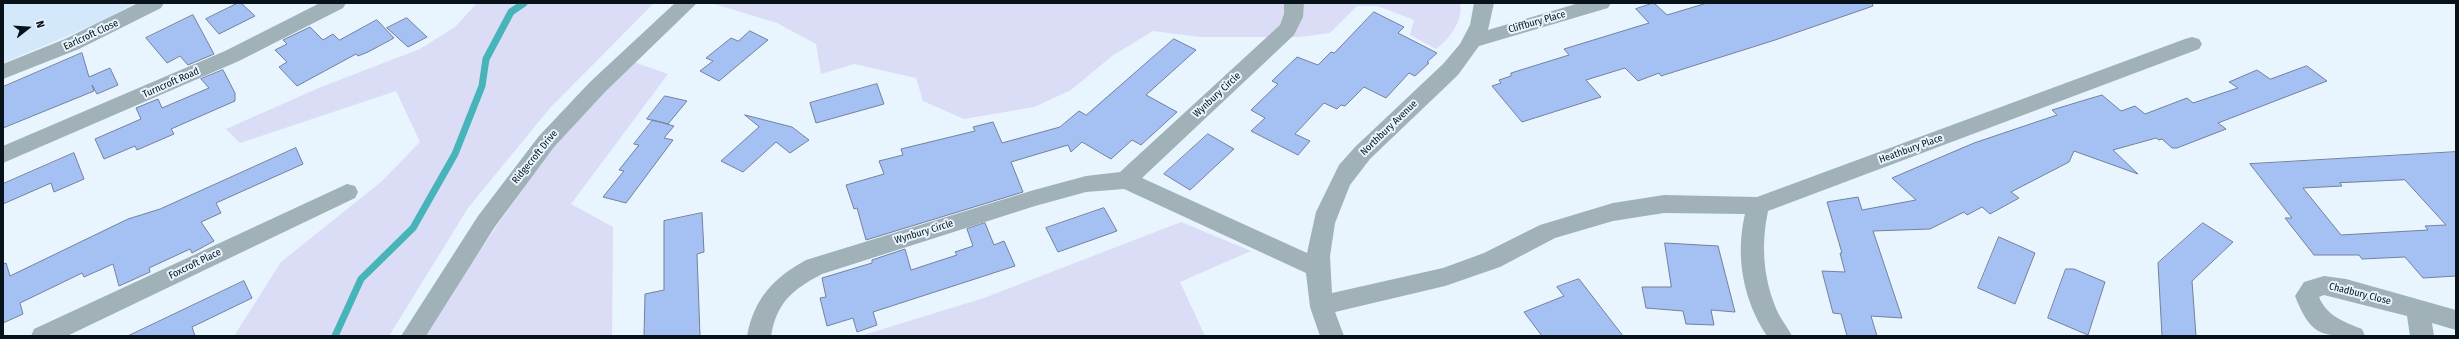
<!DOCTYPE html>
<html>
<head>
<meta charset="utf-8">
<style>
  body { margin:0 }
  #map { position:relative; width:2459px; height:339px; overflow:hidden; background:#e8f4fe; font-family:"Fira Sans Condensed",sans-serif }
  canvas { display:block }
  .frame { position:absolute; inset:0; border:4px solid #07121a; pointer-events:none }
  .north { position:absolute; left:8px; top:8px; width:40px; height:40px; -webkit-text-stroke:3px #e8f4fe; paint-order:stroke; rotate:73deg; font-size:11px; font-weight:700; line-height:16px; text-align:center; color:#07121a }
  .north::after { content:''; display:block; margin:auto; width:14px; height:18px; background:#07121a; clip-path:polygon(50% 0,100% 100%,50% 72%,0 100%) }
</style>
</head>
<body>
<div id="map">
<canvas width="2459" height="339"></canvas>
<div class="frame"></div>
<div class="north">N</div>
</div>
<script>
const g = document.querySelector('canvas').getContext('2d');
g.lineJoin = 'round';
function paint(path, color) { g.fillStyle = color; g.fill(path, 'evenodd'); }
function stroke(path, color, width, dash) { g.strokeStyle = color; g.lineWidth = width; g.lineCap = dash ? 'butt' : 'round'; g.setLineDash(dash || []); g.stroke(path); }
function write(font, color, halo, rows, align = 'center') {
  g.font = font + ' "Fira Sans Condensed",sans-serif'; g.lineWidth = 4; g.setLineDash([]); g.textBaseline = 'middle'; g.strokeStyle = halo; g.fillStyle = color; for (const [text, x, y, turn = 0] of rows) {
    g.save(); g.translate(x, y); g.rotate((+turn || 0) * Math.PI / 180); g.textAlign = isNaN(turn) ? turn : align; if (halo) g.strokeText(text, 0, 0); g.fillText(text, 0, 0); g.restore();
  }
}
const built = new Path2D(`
  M3 3H135L98 23 3 63Z`);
const green = new Path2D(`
  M477 3H654L550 108 468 208 389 336H234L281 262 382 181 420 142 396 91 240 143 226 129 321 87 420 49 455 27Z
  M711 3H1460C1463 22 1450 38 1436 49L1410 35 1414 20 1378 6H1357L1330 33 1299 37H1200L1153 31 1112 56 1071 90 1034 107 964 119 923 101 916 78 854 64 821 74 816 44 777 23Z
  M634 62 668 74 571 204 613 227 612 336H426L469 266 554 144Z
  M1181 222 1251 251 1180 282 1205 336H860L984 298Z`);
const stream = new Path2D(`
  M335 336 361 279 413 228 455 154 482 86 486 59 511 12 524 3`);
const building = new Path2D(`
  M238 3H241L255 16 219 34 206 19Z
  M1654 3 1667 15 1707 3H1872L1873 6 1775 40 1661 76 1659 73 1638 81 1625 68 1586 80 1601 97 1522 122 1492 86 1501 83 1499 80 1511 76V73L1569 55 1564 49 1649 23 1636 9Z
  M1374 12 1404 27 1398 33 1437 53 1427 62 1429 63 1415 76 1409 73 1386 98 1364 87 1345 106 1341 105 1337 109 1324 103 1295 134 1310 141 1298 155 1251 131 1265 118 1251 110 1278 84 1272 81 1297 57 1318 65 1331 52 1334 53Z
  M193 15 214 54 188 65 180 56 167 63 146 38Z
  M407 18 427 37 408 47 387 28Z
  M377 20 394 38 368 52 358 56 356 54 297 86 279 67 287 62 275 50 287 44 283 40 310 27 323 40 333 34 339 40Z
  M750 31 768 40 719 81 700 71 713 61 706 58 731 38 738 41Z
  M1174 39 1196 50 1146 95 1177 112 1141 145 1132 140 1111 159 1082 142 1071 152 1068 145 1011 162 1023 192 866 240 857 208 854 209 846 185 884 174 879 161 903 155 901 149 975 131 973 127 993 122 1002 143 1060 127 1079 111 1086 115Z
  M82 53 89 77 110 68 118 85 97 94 92 85 94 91 3 128V87Z
  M2307 66 2327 81 2218 123 2226 129 2177 148H2172L2162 139 2159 140 2156 138 2113 150 2138 174 2074 151 2069 162 2011 192 2019 198 1990 214 1982 207 1967 215 1964 212 1930 229 1873 231 1902 318 1871 316 1877 336H1847L1841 314 1833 313 1822 271 1845 272 1840 253H1842L1827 202 1858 197 1862 210 1916 200 1892 178 1974 143 2057 115 2052 110 2085 100 2102 95 2121 111 2135 106 2145 114 2187 98 2193 103 2238 88 2229 82 2257 70 2270 79Z
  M223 70 235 93V101L171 129 174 134 137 150 135 146 104 159 95 139 141 119 136 108 158 99 162 108 209 88 201 79Z
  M877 84 884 104 816 123 810 103Z
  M665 96 687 101 668 124 647 119Z
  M745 115 792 127 809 140 790 153 776 142 743 172 721 161 759 127Z
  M653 120 674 126 664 138 673 140 626 203 603 197 624 171 619 170 639 145 634 144Z
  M1208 134 1234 149 1190 190 1164 174Z
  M296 148 303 164 216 203 221 213 201 222 214 241 192 253 190 249 149 268 150 272 119 286 113 264 84 277 82 273 20 303 23 314 3 323V264L6 263 10 276 128 219 160 209Z
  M2456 152V276L2423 278 2405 257 2362 259 2359 255H2314L2285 218H2292L2250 164ZM2405 180 2446 225 2425 226 2428 230 2341 235 2303 188 2342 186 2340 183Z
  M74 153 84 179 54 192 51 183 3 204V184Z
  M1104 208 1117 231 1058 252 1046 228Z
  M702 213 704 252 697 254 700 336H644L645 294 664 290V221Z
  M985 223 994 245 1004 241 1015 266 873 312 877 325 857 332 853 318 827 326 820 298 826 297 822 278 872 263V260L905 249 911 270 957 255 955 252 973 246 967 229Z
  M2203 223 2233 242 2192 281 2196 336H2162L2158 263Z
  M1999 237 2035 253 2015 304 1978 288Z
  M1665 243 1718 246 1735 312 1711 310 1714 325 1686 324 1683 311 1646 308 1642 287H1671Z
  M2066 269H2074L2105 282 2088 335 2048 318Z
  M1579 279 1623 336H1542L1524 312 1564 296 1557 287Z
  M244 281 252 298 192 327 195 336H128Z`);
const street = new Path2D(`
  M138 3H164L161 8 79 49 3 79V64L65 39Z
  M320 3H346L343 8 239 61 3 163V146L225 51Z
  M675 3H697L605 92 554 147 494 228 426 336H401L478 216 539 136 590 82Z
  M1284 3H1304L1303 17 1294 35 1142 178 1307 253 1316 212 1339 165 1355 147 1443 64 1460 44 1470 25 1474 3H1494L1488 30 1579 3H1611L1608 8 1479 46 1458 75 1370 159 1350 185 1335 223 1330 256 1332 293 1443 268 1484 253 1540 225 1613 203 1664 195 1757 197 2185 39 2192 37 2199 39 2202 44 2199 49 1768 211C1761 243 1763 276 1775 306 1779 317 1787 326 1792 336H1767C1743 300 1735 256 1745 214L1664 213 1613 221 1555 238 1500 267 1445 286 1335 312 1344 336H1320L1310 307 1306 273 1124 189 1086 192 1035 206 822 274C792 290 777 302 771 336H747C754 299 773 278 806 260L1034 190 1086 176 1120 172 1280 25 1284 14Z
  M347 184 355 186 358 192 355 198 67 336H31L34 329Z
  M2324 276 2346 279 2456 310V330L2432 323 2434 336H2410L2407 316 2324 295 2319 297C2327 316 2344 322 2362 329L2365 336C2323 336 2312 339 2295 296L2304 282Z`);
const streetNames = [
  ["Cliffbury Place",1537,22,-16],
  ["Earlcroft Close",91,35,-25],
  ["Turncroft Road",171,83,-24],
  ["Wynbury Circle",1217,95,-43],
  ["Northbury Avenue",1389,128,-44],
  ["Heathbury Place",1911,149,-20],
  ["Ridgecroft Drive",535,157,-51],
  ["Wynbury Circle",924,232,-17],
  ["Foxcroft Place",195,264,-26],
  ["Chadbury Close",2360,294,14]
];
paint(built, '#d3e9fb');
paint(green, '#dbddf7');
stroke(stream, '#46b4b8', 7);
paint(building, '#a5c1f4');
stroke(building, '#72819d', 1);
paint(street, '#a0b1b7');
write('10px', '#07121a', '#e8f4fe', streetNames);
</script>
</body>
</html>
